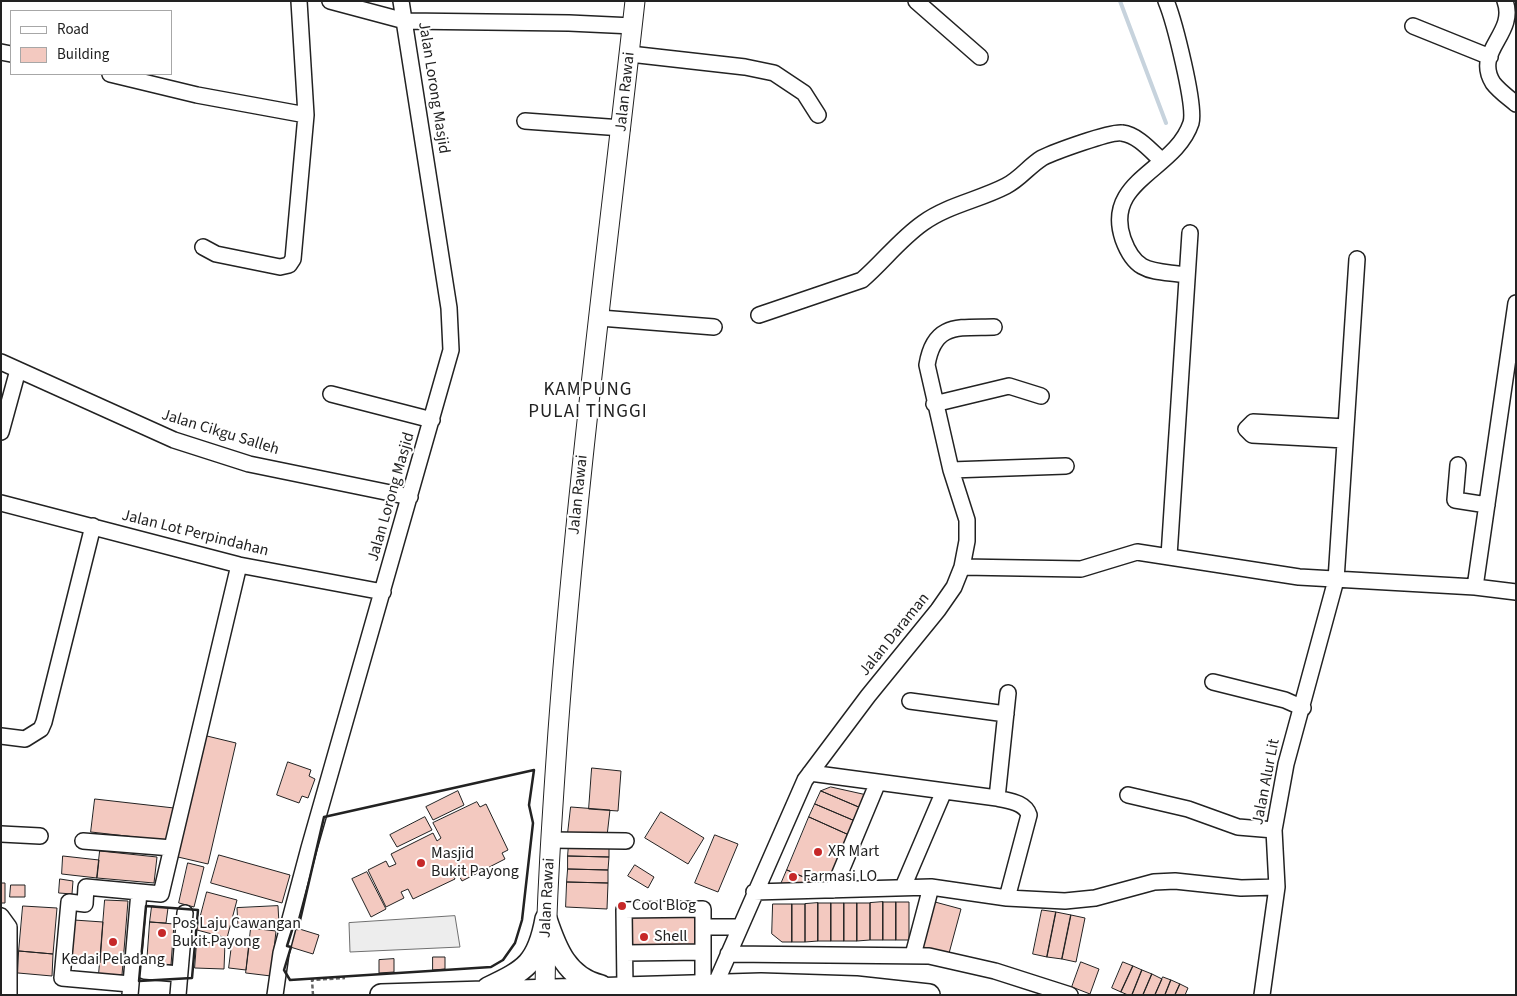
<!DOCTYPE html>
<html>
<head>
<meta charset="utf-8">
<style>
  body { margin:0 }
  #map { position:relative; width:1517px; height:996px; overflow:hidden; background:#fff; font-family:"Source Sans 3",sans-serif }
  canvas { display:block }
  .frame { position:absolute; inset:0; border:2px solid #222; pointer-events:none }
  .legend { position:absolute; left:10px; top:10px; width:162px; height:65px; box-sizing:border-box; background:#fff; border:1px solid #a7a7a7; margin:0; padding:6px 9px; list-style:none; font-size:15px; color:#222 }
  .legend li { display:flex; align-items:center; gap:10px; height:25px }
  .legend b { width:25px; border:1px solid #a7a7a7 }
</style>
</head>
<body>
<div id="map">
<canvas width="1517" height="996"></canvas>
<div class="frame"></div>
<ul class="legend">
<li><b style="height:6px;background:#fff"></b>Road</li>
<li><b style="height:14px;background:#f3c9c0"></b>Building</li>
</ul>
</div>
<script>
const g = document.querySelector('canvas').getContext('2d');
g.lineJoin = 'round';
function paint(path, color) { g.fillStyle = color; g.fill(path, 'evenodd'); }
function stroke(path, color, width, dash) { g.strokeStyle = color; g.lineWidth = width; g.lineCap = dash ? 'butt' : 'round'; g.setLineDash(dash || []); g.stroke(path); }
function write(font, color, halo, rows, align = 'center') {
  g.font = font + ' "Source Sans 3",sans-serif'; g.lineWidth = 4; g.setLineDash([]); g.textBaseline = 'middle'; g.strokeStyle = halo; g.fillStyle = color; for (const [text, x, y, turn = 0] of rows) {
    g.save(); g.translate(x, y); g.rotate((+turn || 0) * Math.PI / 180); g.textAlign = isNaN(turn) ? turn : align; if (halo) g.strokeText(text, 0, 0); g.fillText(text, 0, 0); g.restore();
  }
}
const parking = new Path2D(`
  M455 916 460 947 350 952 349 923Z`);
const stream = new Path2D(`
  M1120 1 1166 123`);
const building = new Path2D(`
  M207 736 236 743 208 864 178 857Z
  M288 762 311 770 309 776 315 779 308 798 302 796 299 803 277 795Z
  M592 768 621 771 618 811 589 809Z
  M831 787 867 795 861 808 821 791Z
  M458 791 464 805 433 820 426 807Z
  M821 791 861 808 855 821 815 804Z
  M95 799 174 808 170 841 91 832Z
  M477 802 480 807 486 804 508 850 502 853 505 859 462 881 456 870 452 872 455 879 413 899 408 889 401 892 404 898 386 907 368 870 386 861 389 867 396 864 391 854 433 833 437 841 441 838 433 823Z
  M815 804 855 821 849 835 809 817Z
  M571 807 610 810 607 836 568 833Z
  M661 812 704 838 688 864 645 838Z
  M425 817 432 830 397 847 390 835Z
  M809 817 849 835 827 887 787 870Z
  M715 835 738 844 718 892 695 883Z
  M569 843 609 844V857L568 856Z
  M100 851 157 857 154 883 97 878Z
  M219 855 290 875 282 903 211 883Z
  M63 856 99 860 97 878 62 874Z
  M568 856 609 857 608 870 568 869Z
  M188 863 204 867 194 907 179 903Z
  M635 865 654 877 648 888 628 876Z
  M568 869 608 870V883L567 882Z
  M787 870 827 887 781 884Z
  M367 872 386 909 371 917 352 879Z
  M60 879 73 881 72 894 59 893Z
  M567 882 608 883 607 909 566 907Z
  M1 883H5V903H1Z
  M11 885H25V897H10Z
  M207 892 237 900 227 938 197 930Z
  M105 900 128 901 122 975 99 974Z
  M883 902H896V940H883Z
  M883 902V940H870V903Z
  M896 902H909V940H896Z
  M935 902 961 909 948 957 922 950Z
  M818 903H831V941H818Z
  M818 903V941L805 942V904Z
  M831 903H844V941H831Z
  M844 903H857V941H844Z
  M857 903H870V940L857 941Z
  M773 904H792V942H782L772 934Z
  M792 904H805V942H792Z
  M23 906 57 908 53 954 19 951Z
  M152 906 168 908 166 923 150 922Z
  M278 906 279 924 238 926 237 908Z
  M1042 910 1056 912 1047 957 1033 954Z
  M1056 912 1071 915 1062 959 1047 957Z
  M1071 915 1085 918 1076 962 1062 959Z
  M698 916V949L632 950V917Z
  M74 920 103 922 100 963 70 961Z
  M150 922 174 924 171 965H166V968L157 967 158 964 147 963Z
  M293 927 319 935 313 954 287 946Z
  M251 928 276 931 271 976 246 973Z
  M197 942 225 943 224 969 195 968Z
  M232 944 249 946 246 970 229 968Z
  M19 951 53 954 52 976 18 973Z
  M433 957H445V969L433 970Z
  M394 959V972L379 973V960Z
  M1081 962 1099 969 1090 994 1072 987Z
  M1123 962 1133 966 1121 992 1112 988Z
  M1133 966 1142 970 1132 995H1128L1121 992Z
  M1142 970 1152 974 1143 995H1132Z
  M1152 974 1162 979 1155 995H1143Z
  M1163 977 1171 980 1165 995H1155Z
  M1171 980 1180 984 1175 995H1165Z
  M1180 984 1188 988 1185 995H1175Z`);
const path = new Path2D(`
  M313 995 312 980 345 978`);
const minor = new Path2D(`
  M330 1 405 21 569 23 633 26
  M916 1 980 57
  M1166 1C1174 20 1196 106 1191 123 1175 171 1103 180 1123 239 1136 275 1153 270 1186 275
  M1505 1C1517 34 1473 51 1493 83 1499 91 1509 98 1516 104
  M1413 26 1490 57
  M1 52 11 54
  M630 54 745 67 774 73 804 93 818 115
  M110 74 197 95 306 115
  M525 121 622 128
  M203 247 216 254 280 267 289 265 293 259 306 115 299 1
  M759 315 862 280C884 261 899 240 923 223 948 205 979 200 1006 186 1020 179 1029 166 1042 158 1054 152 1111 131 1122 133 1138 135 1151 151 1162 161
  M600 318 714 327
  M1 362 174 440 249 464 410 497
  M331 394 432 420
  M934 404 1009 386 1041 396
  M1 432 18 370
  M1345 440 1252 435 1246 429 1253 422 1346 427
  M1458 465 1455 500 1487 505
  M951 470 1066 466
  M1 503 239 565 383 592
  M1169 556 1190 233
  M962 567 1081 569 1137 552 1299 577 1475 587 1516 592
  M1475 587 1516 303
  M1213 682 1285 700 1303 708
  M910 701 1006 714
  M1 736 25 739 41 729 44 722 93 526
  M810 773 997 798C1008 801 1025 802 1029 815L1007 898
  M1128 795 1188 809 1238 827 1274 830
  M997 798 1008 693
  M1 834 40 836
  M551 840 626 841
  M83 841 172 848
  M903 887 944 791
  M833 890 878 782
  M754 892 931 887 1007 898 1065 901 1095 898 1154 882 1175 881 1241 888 1277 887
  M1 916 9 927V995
  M703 927H739
  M625 953 703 952
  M728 954 929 956 995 971 1070 995
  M913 955 931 887
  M144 971 179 974
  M130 984 62 978 69 902 85 904 86 887 161 894 239 565
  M715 985 805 780 868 696 938 610 954 587 962 567 967 541V520L951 470 927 365C934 322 959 328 994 327
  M625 988 624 910 703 909V986
  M130 995 139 892
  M178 995 185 913
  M275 995 281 953 309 848 451 350 449 308 401 1
  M1262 995 1277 887 1274 830 1286 764 1336 580 1357 259`);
const major = new Path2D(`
  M545 990C546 903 552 817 558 731 576 487 608 244 635 1`);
const highway = new Path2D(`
  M546 919C556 949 567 978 601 986
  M488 988C526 970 538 963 546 919
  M381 995 761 984 856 987 929 995`);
const wall = new Path2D(`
  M534 770 529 805 533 823 522 920 515 943 503 960 491 967 290 980 284 970 291 947 287 946 293 927 298 929 324 817Z
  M146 906 198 910 192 978 139 981Z`);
const markers = [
  [818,852,5,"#c62828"],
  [421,863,5,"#c62828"],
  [793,877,5,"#c62828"],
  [622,906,5,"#c62828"],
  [162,933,5,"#c62828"],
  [644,937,5,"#c62828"],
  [113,942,5,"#c62828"]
];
const streetNames = [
  ["Jalan Lorong Masjid",433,88,81],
  ["Jalan Rawai",626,92,-84],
  ["Jalan Cikgu Salleh",220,433,17],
  ["Jalan Rawai",579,495,-84],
  ["Jalan Lorong Masjid",392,497,-74],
  ["Jalan Lot Perpindahan",195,534,14],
  ["Jalan Daraman",895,635,-51],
  ["Jalan Alur Lit",1267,782,-79],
  ["Jalan Rawai",548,898,-87]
];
const poiNames = [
  ["XR Mart",828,852],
  ["Masjid",431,854],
  ["Bukit Payong",431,872],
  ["Farmasi LO",803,877],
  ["Cool Blog",632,906],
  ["Pos Laju Cawangan",172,924],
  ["Bukit Payong",172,942],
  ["Shell",654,937],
  ["Kedai Peladang",113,960,"center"]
];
const quarterNames = [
  ["KAMPUNG",588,391],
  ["PULAI TINGGI",588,413]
];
paint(parking, '#ededed');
stroke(parking, '#6f6f6f', 1);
stroke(stream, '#c7d3dd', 4);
paint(building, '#f3c9c0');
stroke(building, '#222', 1);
stroke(minor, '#222', 18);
stroke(major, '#222', 21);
stroke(highway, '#222', 24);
stroke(path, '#646464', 2.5, [4, 2.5]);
stroke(minor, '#fff', 15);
stroke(major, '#fff', 19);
stroke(highway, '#fff', 21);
stroke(wall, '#222', 2.5);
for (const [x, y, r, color] of markers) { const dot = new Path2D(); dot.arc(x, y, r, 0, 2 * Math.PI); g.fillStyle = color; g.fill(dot); stroke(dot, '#fff', 2); }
write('16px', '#222', '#fff', streetNames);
write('16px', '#222', '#fff', poiNames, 'left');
g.letterSpacing = '1px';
write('19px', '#222', '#fff', quarterNames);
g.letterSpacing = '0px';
</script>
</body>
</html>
